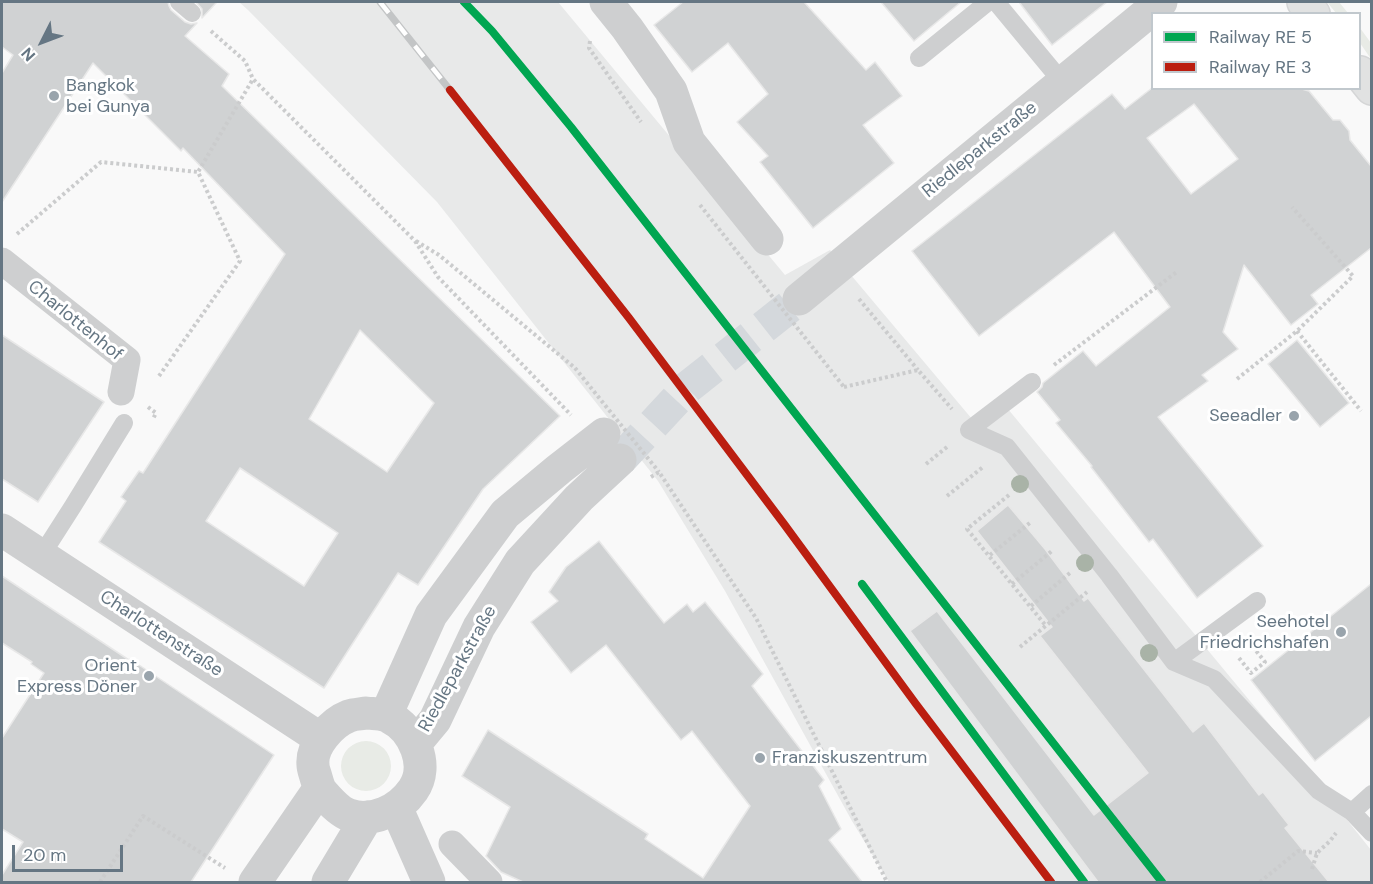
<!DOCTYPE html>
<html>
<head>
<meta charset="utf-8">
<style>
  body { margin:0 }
  #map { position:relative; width:1373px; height:884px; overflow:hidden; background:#f9f9f9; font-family:"DM Sans",sans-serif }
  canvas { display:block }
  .frame { position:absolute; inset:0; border:3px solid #657683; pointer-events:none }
  .legend { position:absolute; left:1151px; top:12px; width:210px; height:78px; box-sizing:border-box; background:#fff; border:2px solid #c1c8cd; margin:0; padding:8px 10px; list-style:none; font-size:18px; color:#657683 }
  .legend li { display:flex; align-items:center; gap:12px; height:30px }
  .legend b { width:30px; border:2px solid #c1c8cd }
  .north { position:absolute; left:12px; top:12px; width:60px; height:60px; -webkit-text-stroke:4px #fff; paint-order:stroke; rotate:228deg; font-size:16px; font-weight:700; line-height:24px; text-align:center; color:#657683 }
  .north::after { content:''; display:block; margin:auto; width:21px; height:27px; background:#657683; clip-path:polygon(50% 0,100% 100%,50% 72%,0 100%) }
  .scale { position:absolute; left:12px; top:845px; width:111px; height:27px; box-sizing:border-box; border:3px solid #657683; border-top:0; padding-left:8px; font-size:18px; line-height:21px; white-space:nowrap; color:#657683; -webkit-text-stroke:4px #fff; paint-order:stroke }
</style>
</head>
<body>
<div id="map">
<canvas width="1373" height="884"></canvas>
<div class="frame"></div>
<ul class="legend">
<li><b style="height:8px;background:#00a651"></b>Railway RE 5</li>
<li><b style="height:8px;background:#bb1e10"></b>Railway RE 3</li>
</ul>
<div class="north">N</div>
<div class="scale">20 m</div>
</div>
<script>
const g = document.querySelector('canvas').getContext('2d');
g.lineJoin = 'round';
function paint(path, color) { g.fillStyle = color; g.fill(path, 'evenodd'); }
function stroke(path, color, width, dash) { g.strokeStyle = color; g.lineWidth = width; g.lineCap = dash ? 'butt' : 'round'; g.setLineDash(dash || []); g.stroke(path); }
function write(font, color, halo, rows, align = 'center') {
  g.font = font + ' "DM Sans",sans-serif'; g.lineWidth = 6; g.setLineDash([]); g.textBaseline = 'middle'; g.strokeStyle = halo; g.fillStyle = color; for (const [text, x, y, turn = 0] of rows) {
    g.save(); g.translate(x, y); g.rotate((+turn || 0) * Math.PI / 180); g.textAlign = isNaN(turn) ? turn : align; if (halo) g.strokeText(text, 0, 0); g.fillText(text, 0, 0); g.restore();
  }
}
const built = new Path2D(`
  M239 2H558L785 275 830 250 972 419 998 397 1313 777 1371 850V882H889L852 821 725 591 658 481 437 202 248 10Z`);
const green = new Path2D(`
  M1327 2H1339L1348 13H1336Z
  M1360 28 1371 43V59L1360 43Z
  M341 766a25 25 0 1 1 50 0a25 25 0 1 1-50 0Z`);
const building = new Path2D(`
  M2 2H168L169 6 171 10 185 22 191 24 197 23 185 36 229 74 222 86 560 416 483 489 418 585 398 573 324 688 99 542 126 501 121 497 139 471 143 473 285 254 183 148 181 151 93 63 2 202V73L13 55 2 47ZM360 330 434 403 387 472 309 419ZM240 468 338 533 304 586 206 521Z
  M196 2H217L202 18V9Z
  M683 2H804L866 70 875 62 902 96 863 125 894 163 813 228 760 162 768 156 737 122 768 94 728 43 692 72 654 25Z
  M881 2H961L914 41Z
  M1019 2H1107L1052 45Z
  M1152 88H1298L1309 91 1333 120H1340L1349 131 1350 140 1371 166V248L1311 295 1318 304 1291 325 1244 265 1223 332 1238 349 1202 375 1208 381 1158 417 1263 546 1197 598 1153 539 1149 542 1091 467 1092 466 1056 423 1060 420 1037 392 1042 387 1043 383 1083 351 1096 366 1170 307 1114 232 979 336 912 251 1112 94 1125 109ZM1194 104 1238 159 1191 194 1147 138Z
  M2 335 104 402 38 502 2 479Z
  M1297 340 1349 403 1320 427 1268 364Z
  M1008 505 1045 549 1084 601 1088 598 1193 732 1204 723 1259 795 1263 792 1289 825 1285 828 1329 882H1098L910 631 937 611 1094 815 1148 773 1040 636 1052 627 977 531Z
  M599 541 664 623 687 604 693 612 705 602 763 674 752 686 824 780 819 786 841 829 829 840 862 882H523L501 872 486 856 510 807 462 776 488 730 648 834 645 839 703 878 750 806 692 731 681 740 606 645 571 673 531 622 558 601 549 592 566 567Z
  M2 576 129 660 130 659 274 755 191 882H2V875L23 842 2 829V738L44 673 31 664 32 662 2 643Z
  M1371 584V716L1315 761 1251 680Z`);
const tertiaryTunnel = new Path2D(`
  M620 460 688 387 799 299`);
const path = new Path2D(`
  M211 31 245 61 253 79 415 241 438 277 571 415
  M590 41 589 48 641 122
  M17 234 101 162 198 172
  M416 241 439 255 575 368
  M859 299 918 370
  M1297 331 1361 411
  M1054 365 1178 271
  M159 376 240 261 198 172 253 79
  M1237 379 1297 331 1353 276 1292 207
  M844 387 918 370 952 409
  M148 407 156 413 153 419
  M926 464 947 447
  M651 477 659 472 756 618 887 882
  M1009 495 967 529 1046 626
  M947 496 983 467
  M990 555 1031 522
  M1012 584 1053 550
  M1031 606 1071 572
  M1020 647 1087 592
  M1239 658 1251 673 1265 662 1253 647
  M1312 869 1317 853 1330 841 1336 833
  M100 882 143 816 225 868
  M1260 882 1298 851 1317 853`);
const service = new Path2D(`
  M179 2 192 13
  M996 2 1063 83
  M919 58 988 2
  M1032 382 969 430 1007 447 1109 575 1174 662 1214 679 1319 791 1352 812 1372 833
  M41 556 73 506 124 423
  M1174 662 1257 601
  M1352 812 1372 794`);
const pedestrian = new Path2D(`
  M2 261 127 360 121 392
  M452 844 489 882`);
const minor = new Path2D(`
  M606 2 627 28 671 91 689 142 767 239`);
const tertiary = new Path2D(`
  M799 299 1161 2
  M2 530 321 739
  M366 713C374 714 382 713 389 717 414 729 430 766 413 790 399 810 373 823 349 815 340 812 327 798 321 791 318 786 317 780 315 774 314 771 313 768 313 765 311 746 331 723 349 716 354 714 361 714 366 713Z
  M386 715 431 615 505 514 559 469 604 434
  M415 744 435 720 479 627 520 562 579 498 620 460
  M396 807 429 882
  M255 882 319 789
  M328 882 367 817`);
const secondary = new Path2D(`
  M1304 2 1313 14
  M1360 73 1372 88`);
const rail = new Path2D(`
  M380 2 450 90`);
const pathBridge = new Path2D(`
  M700 205 844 387
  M575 368 659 472`);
const rail1 = new Path2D(`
  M464 2 492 31 571 127 1162 882
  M862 584 1084 882`);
const rail2 = new Path2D(`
  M450 90 629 318 784 524 916 704 1051 882`);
const trees = [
  [1020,484],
  [1085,563],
  [1149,653]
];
const markers = [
  [54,96,6,"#99a4ac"],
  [1294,416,6,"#99a4ac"],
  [1341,632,6,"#99a4ac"],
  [149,676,6,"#99a4ac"],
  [760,758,6,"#99a4ac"]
];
const poiNames = [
  ["Bangkok",66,86,"left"],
  ["bei Gunya",66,107,"left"],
  ["Seeadler",1282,416],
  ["Seehotel",1329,622],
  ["Friedrichshafen",1329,643],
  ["Orient",137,666],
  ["Express Döner",137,687],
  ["Franziskuszentrum",772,758,"left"]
];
const streetNames = [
  ["Riedleparkstraße",980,150,-39],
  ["Charlottenhof",75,321,39],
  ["Charlottenstraße",161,634,33],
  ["Riedleparkstraße",458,669,-61]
];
paint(built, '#e8e9e9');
paint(green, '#e8ebe6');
paint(building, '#d0d2d3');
stroke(building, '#e8e8e8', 1.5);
stroke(tertiaryTunnel, '#d4d8dc', 33, [33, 16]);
stroke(secondary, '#d5d6d7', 36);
stroke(path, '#cbcccd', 4, [3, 3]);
stroke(service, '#cecfd0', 18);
stroke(pedestrian, '#cecfd0', 27);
stroke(minor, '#cecfd0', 33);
stroke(tertiary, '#cecfd0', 33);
stroke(secondary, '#e1e2e2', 33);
stroke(rail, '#c3c5c6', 7);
stroke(rail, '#fff', 4.5, [14]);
stroke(pathBridge, '#cbcccd', 4, [3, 3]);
stroke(rail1, '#00a651', 8);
stroke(rail2, '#bb1e10', 8);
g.fillStyle = '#a9b3a7';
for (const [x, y] of trees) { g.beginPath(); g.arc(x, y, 9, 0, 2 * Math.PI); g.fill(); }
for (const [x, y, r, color] of markers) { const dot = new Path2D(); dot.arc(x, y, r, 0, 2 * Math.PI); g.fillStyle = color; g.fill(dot); stroke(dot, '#fff', 2); }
write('18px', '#657683', '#fff', poiNames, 'right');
write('18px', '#657683', '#fff', streetNames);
</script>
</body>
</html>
